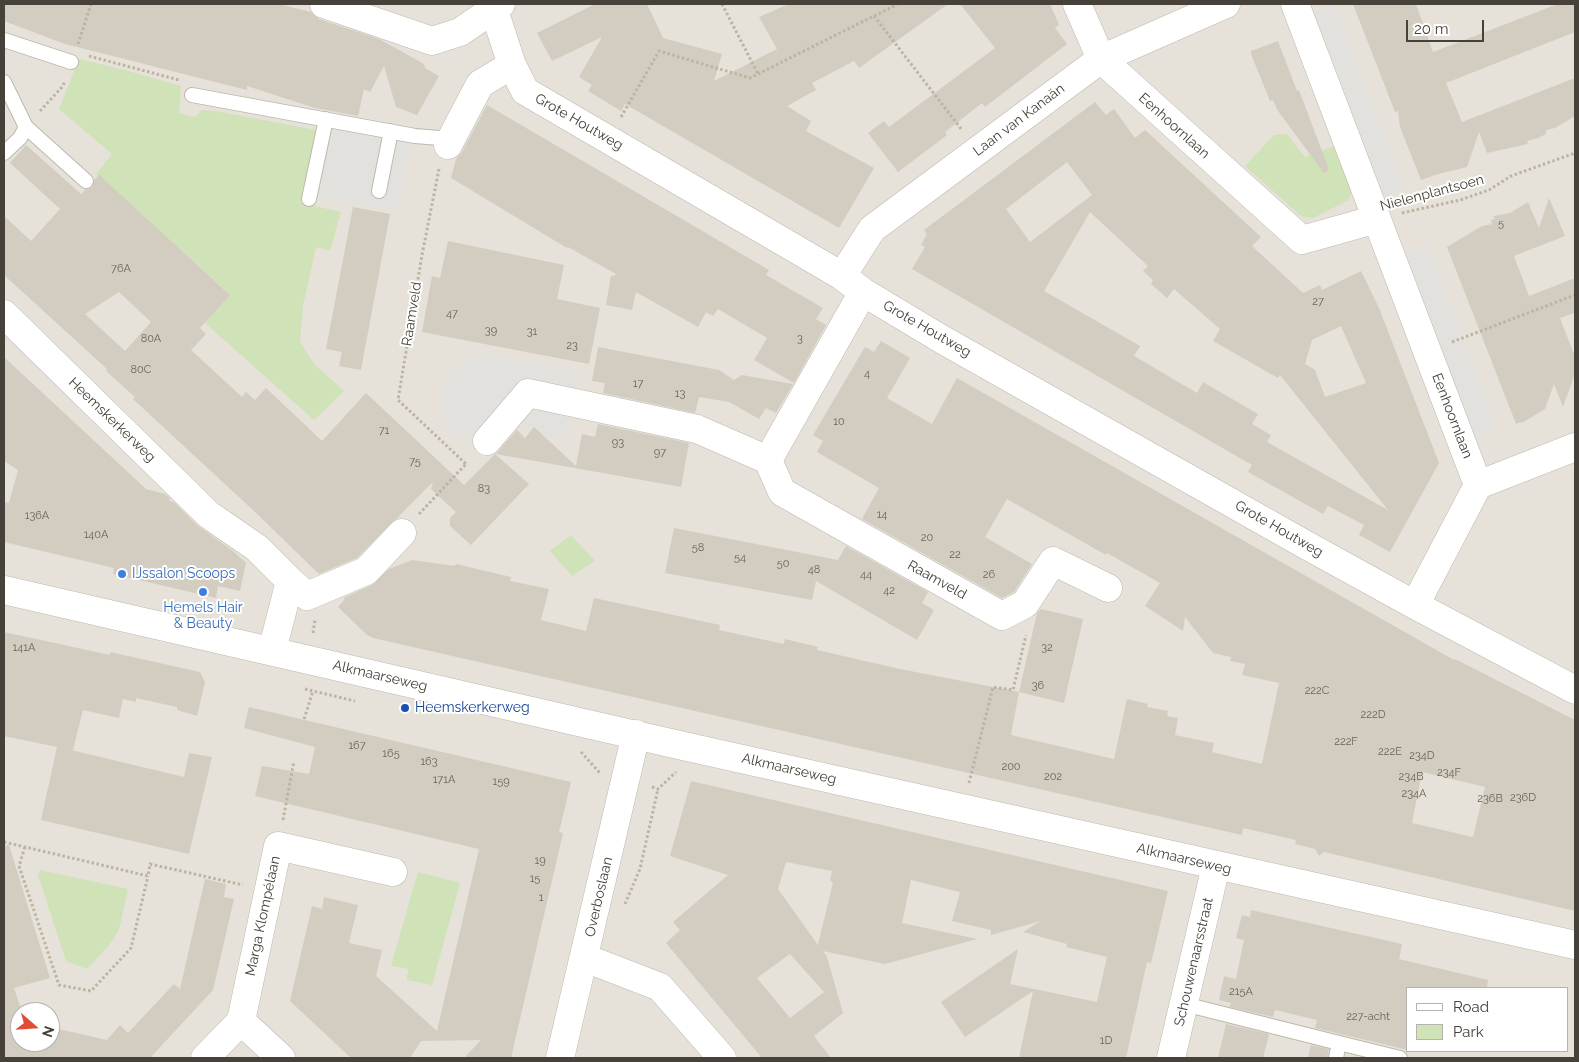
<!DOCTYPE html>
<html>
<head>
<meta charset="utf-8">
<style>
  body { margin:0 }
  #map { position:relative; width:1579px; height:1062px; overflow:hidden; background:#f3f0ea; font-family:Raleway,sans-serif }
  canvas { display:block }
  .frame { position:absolute; inset:0; border:5px solid #464139; pointer-events:none }
  .legend { position:absolute; left:1406px; top:987px; width:162px; height:65px; box-sizing:border-box; background:#fff; border:1px solid #b5b3b0; margin:0; padding:6px 9px; list-style:none; font-size:15px; color:#464139 }
  .legend li { display:flex; align-items:center; gap:10px; height:25px }
  .legend b { width:25px; border:1px solid #b5b3b0 }
  .north { position:absolute; left:10px; top:1002px; width:50px; height:50px; box-sizing:border-box; background:#fff; border:1px solid #b5b3b0; border-radius:50%; rotate:109deg; font-size:14px; font-weight:700; line-height:20px; text-align:center; color:#464139 }
  .north::after { content:''; display:block; margin:auto; width:18px; height:22px; background:#e04d34; clip-path:polygon(50% 0,100% 100%,50% 72%,0 100%) }
  .scale { position:absolute; left:1406px; top:20px; width:78px; height:22px; box-sizing:border-box; border:2px solid #464139; border-top:0; padding-left:6px; font-size:15px; line-height:18px; white-space:nowrap; color:#464139; -webkit-text-stroke:4px #fff; paint-order:stroke }
</style>
</head>
<body>
<div id="map">
<canvas width="1579" height="1062"></canvas>
<div class="frame"></div>
<ul class="legend">
<li><b style="height:6px;background:#fff"></b>Road</li>
<li><b style="height:14px;background:#cfe2b8"></b>Park</li>
</ul>
<div class="north">N</div>
<div class="scale">20 m</div>
</div>
<script>
const g = document.querySelector('canvas').getContext('2d');
g.lineJoin = 'round';
function paint(path, color) { g.fillStyle = color; g.fill(path, 'evenodd'); }
function stroke(path, color, width, dash) { g.strokeStyle = color; g.lineWidth = width; g.lineCap = dash ? 'butt' : 'round'; g.setLineDash(dash || []); g.stroke(path); }
function write(font, color, halo, rows, align = 'center') {
  g.font = font + ' Raleway,sans-serif'; g.lineWidth = 4; g.setLineDash([]); g.textBaseline = 'middle'; g.strokeStyle = halo; g.fillStyle = color; for (const [text, x, y, turn = 0] of rows) {
    g.save(); g.translate(x, y); g.rotate((+turn || 0) * Math.PI / 180); g.textAlign = isNaN(turn) ? turn : align; if (halo) g.strokeText(text, 0, 0); g.fillText(text, 0, 0); g.restore();
  }
}
const residential = new Path2D(`
  M4 4H1575V1058H4ZM1408 988H1568V1051H1408ZM20 1012H50V1042H20Z`);
const green = new Path2D(`
  M79 59 125 70 181 86 179 113 196 117 201 110 216 111 316 130 301 203 341 212 330 251 316 247 303 306 300 342 314 364 344 391 314 420 205 323 230 294 96 174 112 154 59 109Z
  M1287 134 1305 157 1335 146 1352 188 1349 200 1313 218 1302 217 1245 166 1274 135Z
  M571 535 595 561 572 576 550 551Z
  M40 870 128 889 119 930 110 944 87 969 66 961 38 875Z
  M418 872 460 883 432 985 407 980 408 969 391 966Z`);
const parking = new Path2D(`
  M1334 4 1404 188 1384 196 1314 12Z
  M333 127 412 142 398 210 317 198Z
  M1427 244 1498 427 1475 436 1404 253Z
  M489 354 579 372 566 438 541 434 534 427 513 423 477 431 466 445 447 428 440 411 441 392 449 378 462 363 474 356Z`);
const building = new Path2D(`
  M4 4H278L311 12 319 19 379 39 424 64 425 68 439 76 417 115 396 107 384 66 370 92 364 89 358 116 315 108 247 86V90L65 44 4 21Z
  M595 4H647L663 38 722 54 714 81 777 49 759 17 789 4H948L859 68 854 61 812 83 816 90 787 106 811 121 806 131 874 168 839 228 625 104 621 111 588 91 592 85 579 77 602 37 552 61 537 33Z
  M960 4H1050L1059 25 1055 28 1067 44 985 107 982 103 945 132 947 135 898 172 868 133 884 121 889 127 995 48Z
  M1353 4H1416L1433 52 1558 4H1575V32L1446 83 1462 122 1575 78V116L1555 128 1546 130V134L1538 138 1527 141 1528 144 1487 153 1479 132 1467 167 1438 174 1421 180 1400 127 1398 111 1395 112Z
  M1278 41 1297 91 1299 90 1329 170 1324 173 1278 111 1273 100 1270 101 1251 54V51Z
  M1095 102 1106 115 1114 109 1135 138 1145 130 1261 237 1252 246 1303 293 1320 285 1322 290 1361 271 1379 308 1439 463 1390 552 1359 535 1364 525 1328 506 1323 514 1248 472 1252 465 912 269 925 247 921 245 927 234 924 230ZM1067 162 1092 195 1030 242 1006 209ZM1090 212 1148 266 1143 271 1153 280 1151 284 1167 298 1174 289 1220 329 1213 341 1278 378 1280 375 1388 510 1267 442 1271 435 1252 424 1258 414 1203 382 1197 393 1134 356 1140 346 1044 291ZM1341 326 1366 383 1325 397 1315 370 1305 364 1312 340Z
  M487 105 769 270 766 275 823 308 816 319 826 325 794 383 754 360 767 338 718 309 713 316 706 312 698 327 636 292 632 310 606 305 611 276H614L616 274 568 247 567 248 451 178 456 159 462 152Z
  M26 145 81 194 85 190 92 187 94 180 99 175 230 295 200 328 206 334 191 350 242 397 246 392 255 400 266 388 322 441 366 393 464 485 495 454 529 484 471 545 450 526V518L456 512 431 489 433 482 357 558 319 574 254 511 133 399 135 397 106 371 107 369 4 275V216L31 241 60 209 10 163ZM119 292 151 322 125 351 85 314Z
  M1549 198 1565 236 1514 256 1529 296 1575 278V313L1560 318 1575 357V373L1563 407 1554 384 1545 409 1522 423 1521 422 1516 424 1447 247 1482 226 1492 224 1491 220 1495 219 1493 216 1510 213 1528 202 1539 228Z
  M353 207 390 214 361 370 339 366 342 352 326 349Z
  M448 241 564 265 557 299 600 308 589 364 422 332 432 276 440 278Z
  M881 341 910 358 887 398 932 424 957 378 1454 660 1455 659 1575 720V911L1324 852 1319 856 1315 849 1295 844 1296 840 1243 828 1242 835 373 638 367 635 338 607 345 599 343 598 372 585 389 569 412 560 455 566 456 564 511 577 510 581 549 589 541 620 586 631 594 598 720 625 719 630 756 638 784 644 785 639 818 647 817 650 900 669 1019 692 1011 735 1114 759 1127 699 1148 704 1147 707 1168 711 1167 716 1178 718 1175 735 1214 743 1212 752 1262 764 1279 683 1242 675 1245 664 1230 661 1231 657 1213 653 1185 617 1183 631 1145 606 1160 583 1107 553 1106 555 1007 499 985 537 1032 564 1014 592 1002 598 862 519 879 488 817 452 823 441 813 435 865 347 874 352ZM1422 772 1485 787 1473 837 1412 823Z
  M598 347 719 370 734 380 742 375 793 384 776 413 766 408 759 419 729 402 699 397 695 413 603 393 605 383 592 381Z
  M4 357 146 489 165 494 170 498 169 501 174 502 198 526 233 551 246 563 240 591 218 586 216 598 113 574 114 568 4 542V502L9 503 18 470 4 461Z
  M598 424 689 443 681 487 496 454 517 430 525 438 534 427 576 466 582 434 595 437Z
  M674 528 838 560 846 546 928 592 922 603 934 610 917 640 816 581 812 600 665 573Z
  M1041 609 1083 619 1064 703 1019 692 1037 613Z
  M4 632 110 655V652L200 672 205 682 197 716 177 710V707L136 698V702L123 699 119 718 83 710 73 750 67 749 184 777 189 753 212 757 189 854 41 820 57 747 4 736Z
  M249 707 571 782 559 832 563 833 511 1058H464L481 1040 421 1041 410 1058H351L290 1001 312 906 322 909 324 897 358 905 349 943 382 950 376 976 437 1031 479 849 255 796 262 766 309 774 315 747 244 728Z
  M691 781 1168 891 1151 963 1147 962 1126 1058H1019L1033 991 965 1037 941 1002 1018 949 1010 984 1097 1002 1107 957 1066 947 1067 944 1023 932 1041 921 991 935V930L952 921 960 892 911 880 902 923 977 939 885 964 823 951 827 957 843 1013 814 1036 831 1058H762L666 943 680 930 673 922 728 875 670 856ZM786 862 832 871 830 881 833 882 818 945 778 889ZM790 954 824 992 790 1018 757 978Z
  M9 845 50 978 14 988 22 1012H20V1042H50V1027L107 1040 120 1025 128 1033 174 984 180 989 205 879 226 884 224 897 234 899 213 990 150 1058H4V846Z
  M1251 910 1402 944 1399 959 1488 980 1487 988H1408V1050L1315 1028 1317 1020 1275 1010 1273 1017 1230 1007 1231 1003 1219 1000 1224 976 1236 979 1244 940 1236 938 1242 915 1250 917Z
  M1226 1024 1269 1034 1263 1058H1218Z
  M1311 1045 1329 1049 1327 1058H1308Z`);
const path = new Path2D(`
  M722 4 758 74
  M874 16 962 130
  M78 44 91 4
  M89 56 179 80
  M40 111 63 86 65 81
  M621 117 659 51 750 78 898 4
  M439 169 422 255 398 400 466 464
  M1402 213 1460 200 1489 190 1511 176 1575 153
  M1452 342 1575 295
  M419 514 466 464
  M313 633 315 620
  M305 689 355 701
  M304 719 313 691
  M581 752 600 773
  M969 783 993 687 1013 690 1026 635
  M652 787 658 789 676 772
  M283 820 294 761
  M4 842 148 876 150 864 243 885
  M25 847 19 866 59 985 91 991 131 948 148 876
  M625 904 640 869 658 789`);
const service = new Path2D(`
  M4 40 71 62
  M4 82 26 127 20 138 4 153
  M192 95 415 136 452 139
  M26 127 86 181
  M379 191 391 131
  M309 199 326 119
  M1184 1004 1339 1043
  M1336 1058 1339 1043 1400 1058`);
const minor = new Path2D(`
  M324 4 432 41 460 32 501 4
  M492 4 512 65 525 91 842 276 863 292 943 340 1306 545 1415 605 1575 690
  M1077 4 1101 59 1302 240 1377 219
  M1295 4 1478 485 1415 605
  M448 145 480 84 512 65
  M842 276 872 229 1101 59 1226 4
  M4 314 209 515 257 548 290 581 272 651
  M487 441 528 393 697 429 768 460 782 492 1002 616 1025 604 1053 561 1108 588
  M768 460 863 292
  M1478 485 1575 447
  M290 581 307 596 366 571 402 533
  M585 958 660 987 722 1058
  M241 1021 281 1058
  M205 1058 241 1021 278 846 393 872
  M1171 1058 1216 866`);
const tertiary = new Path2D(`
  M4 590 679 745 1575 945
  M560 1058 636 734`);
const markers = [
  [122,574,5,"#3f7fe0"],
  [203,592,5,"#3f7fe0"],
  [405,708,5,"#1a4fb4"]
];
const numberNames = [
  ["5",1501,224],
  ["76A",121,269],
  ["27",1318,302],
  ["47",452,314],
  ["39",491,331],
  ["31",532,332],
  ["80A",151,339],
  ["3",800,339],
  ["23",572,346],
  ["80C",141,370],
  ["4",867,374],
  ["17",638,384],
  ["13",680,394],
  ["10",839,422],
  ["71",384,431],
  ["93",618,443],
  ["97",660,453],
  ["75",415,462],
  ["83",484,489],
  ["14",882,515],
  ["136A",37,516],
  ["140A",96,535],
  ["20",927,538],
  ["58",698,548],
  ["22",955,555],
  ["54",740,558],
  ["50",783,564],
  ["48",814,570],
  ["44",866,575],
  ["26",989,575],
  ["42",889,591],
  ["141A",24,648],
  ["32",1047,648],
  ["36",1038,686],
  ["222C",1317,691],
  ["222D",1373,715],
  ["222F",1346,742],
  ["167",357,746],
  ["222E",1390,752],
  ["165",391,754],
  ["234D",1422,756],
  ["163",429,762],
  ["200",1011,767],
  ["234F",1449,773],
  ["202",1053,777],
  ["234B",1411,777],
  ["171A",444,780],
  ["159",501,782],
  ["234A",1414,794],
  ["236D",1523,798],
  ["236B",1490,799],
  ["19",540,861],
  ["15",535,879],
  ["1",541,898],
  ["215A",1241,992],
  ["227-acht",1368,1017],
  ["1D",1106,1041]
];
const streetNames = [
  ["Laan van Kanaän",1019,120,-37],
  ["Grote Houtweg",579,122,30],
  ["Eenhoornlaan",1174,126,42],
  ["Nielenplantsoen",1432,193,-15],
  ["Raamveld",412,314,-81],
  ["Grote Houtweg",927,329,30],
  ["Eenhoornlaan",1452,416,69],
  ["Heemskerkerweg",112,420,44],
  ["Grote Houtweg",1279,529,30],
  ["Raamveld",937,580,29],
  ["Alkmaarseweg",380,676,13],
  ["Alkmaarseweg",789,769,13],
  ["Alkmaarseweg",1184,859,13],
  ["Overboslaan",599,897,-77],
  ["Marga Klompélaan",263,916,-78],
  ["Schouwenaarsstraat",1194,962,-77]
];
const shopNames = [
  ["IJssalon Scoops",132,574],
  ["Hemels Hair",203,608,"center"],
  ["& Beauty",203,624,"center"]
];
const transitNames = [
  ["Heemskerkerweg",415,708]
];
paint(residential, '#e6e2d9');
paint(green, '#cfe2b8');
paint(parking, '#e2e1de');
paint(building, '#d3ccc1');
stroke(service, '#beb8ae', 16);
stroke(minor, '#beb8ae', 29);
stroke(tertiary, '#beb8ae', 29);
stroke(path, '#beb3a1', 3, [2.5, 2.5]);
stroke(service, '#fff', 14);
stroke(minor, '#fff', 28);
stroke(tertiary, '#fff', 28);
for (const [x, y, r, color] of markers) { const dot = new Path2D(); dot.arc(x, y, r, 0, 2 * Math.PI); g.fillStyle = color; g.fill(dot); stroke(dot, '#fff', 2); }
write('11px', '#69645b', null, numberNames);
write('14px', '#464139', '#fff', streetNames);
write('14px', '#366cbe', '#fff', shopNames, 'left');
write('14px', '#164399', '#fff', transitNames, 'left');
</script>
</body>
</html>
